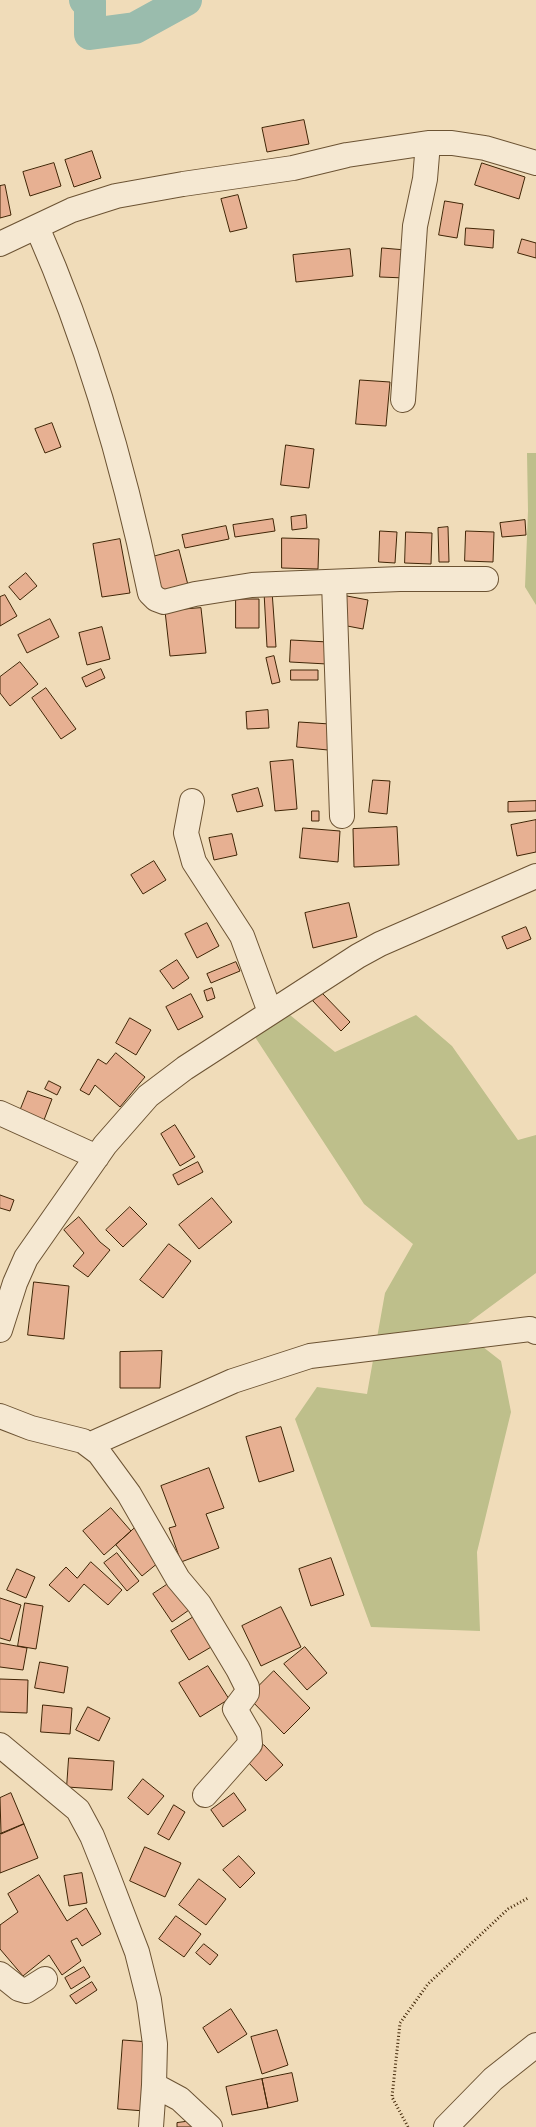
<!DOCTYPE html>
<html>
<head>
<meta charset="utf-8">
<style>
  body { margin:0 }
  canvas { display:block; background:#f0dcb9 }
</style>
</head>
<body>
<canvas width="536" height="2127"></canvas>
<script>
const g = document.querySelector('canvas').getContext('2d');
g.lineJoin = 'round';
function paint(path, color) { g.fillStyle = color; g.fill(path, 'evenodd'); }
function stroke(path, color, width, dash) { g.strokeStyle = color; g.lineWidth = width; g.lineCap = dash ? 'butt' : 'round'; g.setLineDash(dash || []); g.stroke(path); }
const green = new Path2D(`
  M527 453H536V605L525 587 528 511Z
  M290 1015 335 1052 416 1015 452 1046 518 1140 536 1135V1273L460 1329 501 1361 511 1412 477 1552 480 1631 371 1627 295 1419 317 1387 367 1394 385 1293 413 1244 364 1204 255 1037Z`);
const river = new Path2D(`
  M85 0 90 2V34L135 28 186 0`);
const building = new Path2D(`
  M304 120 309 144 267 152 262 128Z
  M92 151 101 178 74 187 65 160Z
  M54 163 61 186 30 196 23 172Z
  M482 163 525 177 519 199 475 185Z
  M5 185 11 215 0 218V186Z
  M238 195 247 228 230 232 221 199Z
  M445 201 463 204 457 238 439 235Z
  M466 228 494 230 493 248 465 245Z
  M522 239 536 243V258L518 253Z
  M382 248 406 250 405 278 380 277Z
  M350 249 353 276 296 282 293 255Z
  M360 380 390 382 386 426 356 424Z
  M52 423 61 447 45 453 35 429Z
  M286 445 314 449 309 488 281 485Z
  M306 515 307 528 292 530 291 517Z
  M273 519 275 531 235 537 233 525Z
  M525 520 526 535 502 537 500 523Z
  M226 526 229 539 185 548 182 535Z
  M448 527 449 562H439L438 528Z
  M380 531 397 532 395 563 379 562Z
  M466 531 494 532 493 562 465 561Z
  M406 532 432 533 431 564 405 563Z
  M282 538 319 539 318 569 282 568Z
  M120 539 130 593 102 597 93 544Z
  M179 550 188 585 161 593 152 557Z
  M26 573 37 586 20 600 9 587Z
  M272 591 276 647H267L264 592Z
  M5 595 17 616 0 626V597Z
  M347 596 368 600 363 629 342 625Z
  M236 599H259V628H236Z
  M201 608 206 653 170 656 165 611Z
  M50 619 59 637 27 653 18 635Z
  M102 627 110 659 87 665 79 633Z
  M291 640 328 642 327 664 290 662Z
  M274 656 280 682 272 684 266 658Z
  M20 662 38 684 10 706 0 693V677Z
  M101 669 105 678 86 687 82 678Z
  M291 670H318V680H291Z
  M46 688 76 729 61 739 32 698Z
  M268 710 269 728 247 729 246 712Z
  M299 722 330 724 328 750 297 747Z
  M293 760 297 809 275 811 270 762Z
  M373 780 390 781 387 814 369 812Z
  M258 788 263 806 237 812 232 795Z
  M536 801V811L508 812V802Z
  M312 811H319V821H312Z
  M536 820V852L517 856 511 825Z
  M397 827 399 865 354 867 353 829Z
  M303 828 340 831 338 862 300 858Z
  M232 834 237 855 214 860 209 838Z
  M154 861 166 880 143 894 131 875Z
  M349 903 357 937 313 948 305 913Z
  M207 923 219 946 197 958 185 934Z
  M526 927 531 939 507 949 502 937Z
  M177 960 189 978 173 989 160 971Z
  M236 962 240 971 211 983 207 974Z
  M212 988 215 998 207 1001 204 991Z
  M322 993 350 1022 341 1031 313 1001Z
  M191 994 203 1017 178 1030 166 1007Z
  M130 1018 151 1030 136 1055 116 1043Z
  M116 1053 145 1077 120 1107 95 1085 89 1095 80 1090 98 1059 106 1064Z
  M49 1081 61 1087 57 1095 45 1089Z
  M28 1091 52 1099 44 1120 20 1111Z
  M175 1125 195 1157 180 1166 161 1134Z
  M198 1162 203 1172 178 1185 173 1175Z
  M0 1195 14 1200 10 1211 0 1208Z
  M212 1198 232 1222 199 1249 179 1225Z
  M130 1207 147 1224 123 1247 106 1230Z
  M79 1217 100 1242 110 1250 88 1277 73 1266 84 1253 64 1230Z
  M169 1244 191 1261 163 1298 140 1280Z
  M34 1282 69 1286 64 1339 28 1335Z
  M162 1351 160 1388H120V1352Z
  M281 1427 294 1471 259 1482 246 1437Z
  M209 1468 224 1508 206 1514 219 1548 181 1562 169 1528 176 1526 161 1486Z
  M111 1508 131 1531 104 1555 83 1531Z
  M137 1526 164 1558 142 1576 116 1545Z
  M117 1553 139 1581 127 1591 104 1563Z
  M331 1558 344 1595 311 1606 299 1569Z
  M91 1562 122 1590 108 1605 84 1584 69 1602 49 1585 66 1567 77 1578Z
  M17 1569 35 1577 26 1598 7 1590Z
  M171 1582 189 1610 172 1622 153 1594Z
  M0 1598 21 1605 10 1641 0 1638Z
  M25 1603 43 1606 36 1649 18 1646Z
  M281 1607 301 1647 261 1666 242 1626Z
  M200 1613 218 1643 189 1660 171 1631Z
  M0 1643 27 1648 23 1670 0 1667Z
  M305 1647 327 1673 307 1690 284 1664Z
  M40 1662 68 1667 64 1693 35 1688Z
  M208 1666 229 1699 200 1717 179 1683Z
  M274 1671 310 1708 284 1734 248 1697Z
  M0 1679 28 1680 27 1713 0 1712Z
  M43 1705 72 1708 70 1734 41 1732Z
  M88 1707 110 1718 99 1741 76 1730Z
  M264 1745 283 1765 266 1781 247 1761Z
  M69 1758 114 1761 112 1790 67 1787Z
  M143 1779 164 1796 148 1815 128 1798Z
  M11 1793 24 1824 1 1834 0 1798Z
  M234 1793 246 1810 223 1827 211 1810Z
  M174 1805 185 1812 169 1840 158 1834Z
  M24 1824 38 1858 0 1873V1834Z
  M145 1847 181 1863 165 1897 130 1881Z
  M239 1856 255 1873 240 1888 223 1870Z
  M82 1873 87 1903 69 1906 64 1876Z
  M39 1875 67 1921 86 1908 101 1934 82 1946 77 1938 71 1941 81 1961 62 1975 49 1955 23 1976 0 1949V1925L18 1912 8 1894Z
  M199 1879 226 1899 206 1925 179 1905Z
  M176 1916 201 1934 184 1957 159 1939Z
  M204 1944 218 1955 210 1965 196 1953Z
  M84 1967 90 1977 71 1989 65 1978Z
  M92 1982 97 1990 76 2004 70 1996Z
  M231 2009 247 2034 218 2053 203 2028Z
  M277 2030 288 2065 262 2074 251 2037Z
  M123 2040 149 2042 145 2111 118 2109Z
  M292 2073 298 2101 268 2108 262 2079Z
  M262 2079 268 2108 232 2115 226 2087Z
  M199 2120V2127H177V2123Z`);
const path = new Path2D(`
  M408 2127 392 2097 400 2023 428 1984 508 1909 528 1898`);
const minor = new Path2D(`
  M37 227C89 345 124 467 150 593L156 599 164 602 195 594 252 585 400 579H486
  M0 244 72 210 116 196 183 184 293 168 347 155 428 143H452L485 148 536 163
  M403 400 415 226 425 179 428 143
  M334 582 342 816
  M192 801 186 833 194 862 242 936 270 1012
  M0 1113 97 1157
  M0 1330 15 1283 26 1258 105 1145 148 1096 185 1068 358 956 380 944 536 876
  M0 1416 31 1428 83 1441 99 1453 129 1494 178 1579 199 1604 238 1669 247 1687V1693L235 1709 249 1733 250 1744 205 1795
  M89 1445 233 1381 310 1356 530 1329 536 1332
  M0 1745 78 1810 92 1836 106 1871 137 1952 149 2000 155 2044 154 2085 151 2127
  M0 1974 19 1989 26 1991 45 1979
  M154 2085 180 2099 210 2127
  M446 2127 493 2079 536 2045`);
paint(green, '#bebf8b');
stroke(river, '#9abcad', 32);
paint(building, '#e7b092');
stroke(building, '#402506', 1);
stroke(minor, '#6c5333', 26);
stroke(path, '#402506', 3, [1, 2.5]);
stroke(minor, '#f5e8d2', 24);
</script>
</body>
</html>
